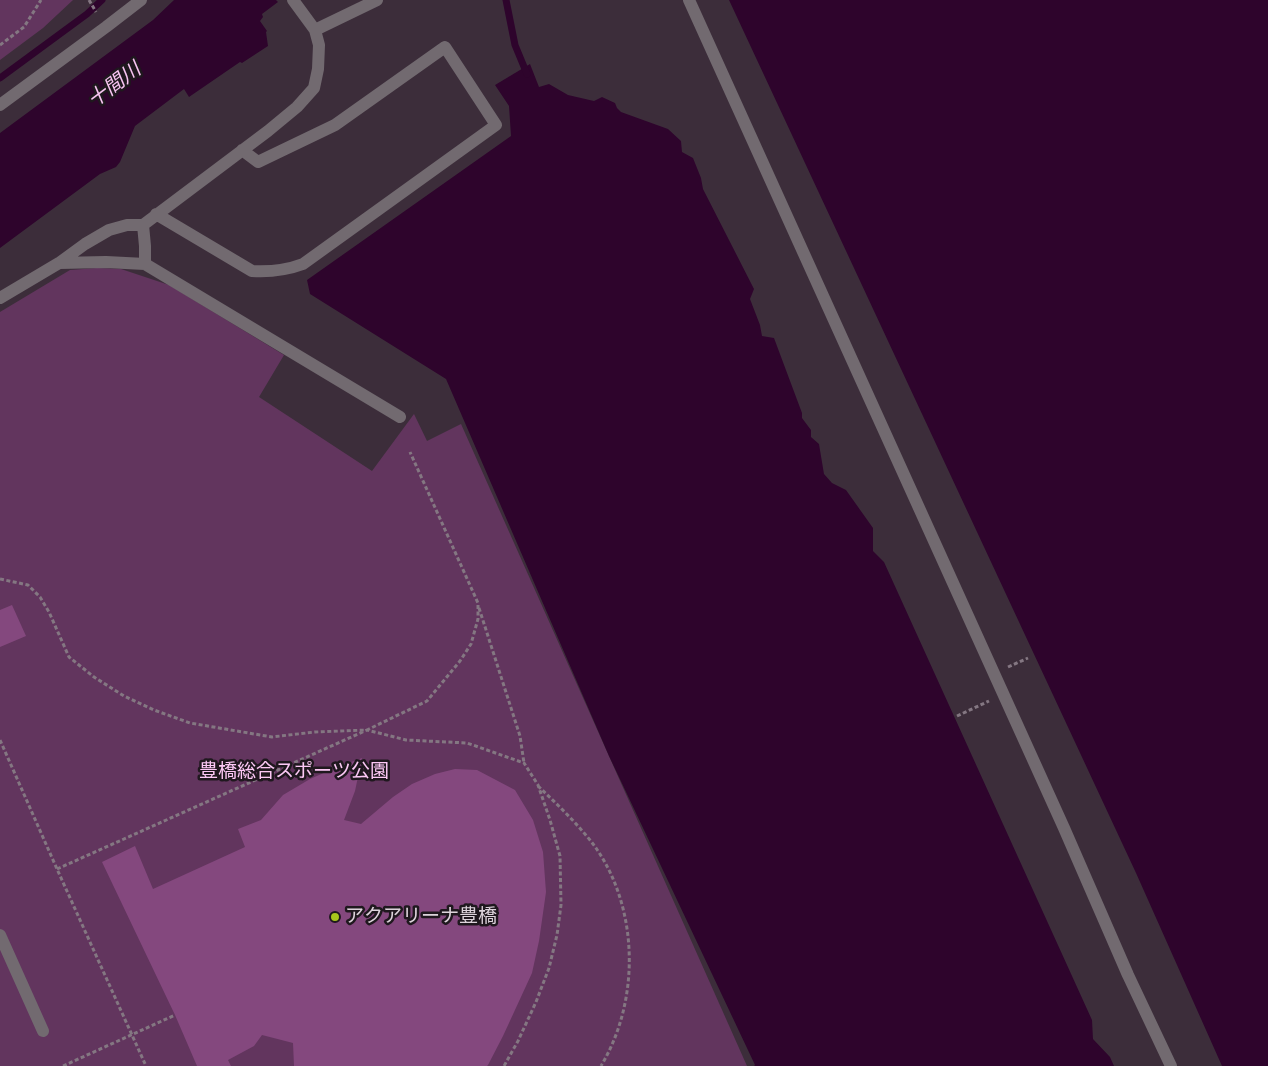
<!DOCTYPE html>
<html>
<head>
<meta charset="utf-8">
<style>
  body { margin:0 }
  canvas { display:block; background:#3c2d3a }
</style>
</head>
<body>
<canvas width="1268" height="1066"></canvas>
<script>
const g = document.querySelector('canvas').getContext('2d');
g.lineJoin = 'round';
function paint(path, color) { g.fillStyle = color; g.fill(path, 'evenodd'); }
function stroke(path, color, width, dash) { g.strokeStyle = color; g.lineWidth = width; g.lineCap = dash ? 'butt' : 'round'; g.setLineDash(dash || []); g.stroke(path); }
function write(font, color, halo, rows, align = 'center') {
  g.font = font + ' "Titillium Web","Noto Sans JP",sans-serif'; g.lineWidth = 5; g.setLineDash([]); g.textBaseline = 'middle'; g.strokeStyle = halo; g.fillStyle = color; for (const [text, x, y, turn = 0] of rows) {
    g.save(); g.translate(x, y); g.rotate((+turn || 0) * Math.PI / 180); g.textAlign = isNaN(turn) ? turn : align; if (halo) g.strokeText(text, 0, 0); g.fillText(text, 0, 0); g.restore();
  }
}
const green = new Path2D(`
  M0 0H73L43 28 0 60Z
  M97 268 121 269 169 285 284 355 259 397 372 471 414 414 427 441 461 424 747 1066H0V312L70 270Z`);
const water = new Path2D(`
  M174 0H276L278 2 262 14 263 17 260 21 267 31 266 32 268 46 242 63 240 62 189 97 184 89 135 126 120 162 116 167 100 174 0 248V133L153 20Z
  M729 0H1268V1066H1222L1136 873Z
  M530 64 539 87 549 84 568 95 594 101 602 97 615 103 617 108 621 112 668 129 681 141 682 152 693 158 701 178 703 189 754 289 750 299 760 325 762 336 774 338 802 413V418L811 430V437L819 444 824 474 832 483 846 490 873 528V551L884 562 1092 1020 1093 1039 1110 1057 1114 1066H754L755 1065 609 756 446 379 310 294 307 280 511 136 509 106 495 85Z`);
const stream = new Path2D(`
  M506 0 515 45 527 74
  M0 78 87 14 102 0`);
const building = new Path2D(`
  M12 605 26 636 0 647V610Z
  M362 758 355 791 344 820 361 824 393 797 412 784 435 774 455 769 477 770 515 790 533 820 543 852 546 892 539 941 532 973 503 1036 488 1065 487 1066H294L293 1043 262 1035 254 1046 228 1060 231 1066H197L175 1015 102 862 135 846 153 889 245 847 238 829 261 820 283 795 310 779 335 768Z`);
const path = new Path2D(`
  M89 0 96 12
  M0 45 24 27 41 0
  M0 579 28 585 40 597 49 612 69 657 94 677 124 696 154 710 190 723 272 737 315 732 367 730 427 701 460 661 471 644 478 619V603L410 452
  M479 608 520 736 524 763
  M1008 667 1028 658
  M957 716 989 701
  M0 740 57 869 146 1066
  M538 786C558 805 580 826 596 848 639 910 640 1001 601 1066
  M57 869 367 730 406 740 467 743 524 763 538 785 550 820 560 856 561 905 557 935 549 968 536 1002 518 1041 504 1066
  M63 1066 175 1015`);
const minor = new Path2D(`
  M293 0 315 30 377 0
  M689 0 1064 828 1128 975 1171 1066
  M0 105 106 27 141 0
  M156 214 252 271C270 272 287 270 303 264L496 125 445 47 335 125 258 162 242 150
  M143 225 268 131 297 107 314 88 318 69 319 45 315 30
  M59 263 106 262 145 264 400 417
  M0 298 59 263 85 244 109 230 127 225H143L145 246V264
  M0 935 43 1031`);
const markers = [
  [335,917,5,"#a8c71c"]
];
const parkNames = [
  ["豊橋総合スポーツ公園",294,772]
];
const poiNames = [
  ["アクアリーナ豊橋",345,917]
];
const waterNames = [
  ["十間川",115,86,-37]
];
paint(green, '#62355e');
paint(water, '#2e042c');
stroke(stream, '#2e042c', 7);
paint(building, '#84487e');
stroke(path, '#847782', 3, [4, 2.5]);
stroke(minor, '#726a70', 12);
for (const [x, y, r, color] of markers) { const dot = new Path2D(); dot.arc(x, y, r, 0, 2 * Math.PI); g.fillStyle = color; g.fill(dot); stroke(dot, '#1f181e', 2); }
write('19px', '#fcc8f5', '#1f181e', parkNames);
write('19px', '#ddd3db', '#1f181e', poiNames, 'left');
write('italic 20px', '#f8c4f2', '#1f181e', waterNames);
</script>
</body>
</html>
